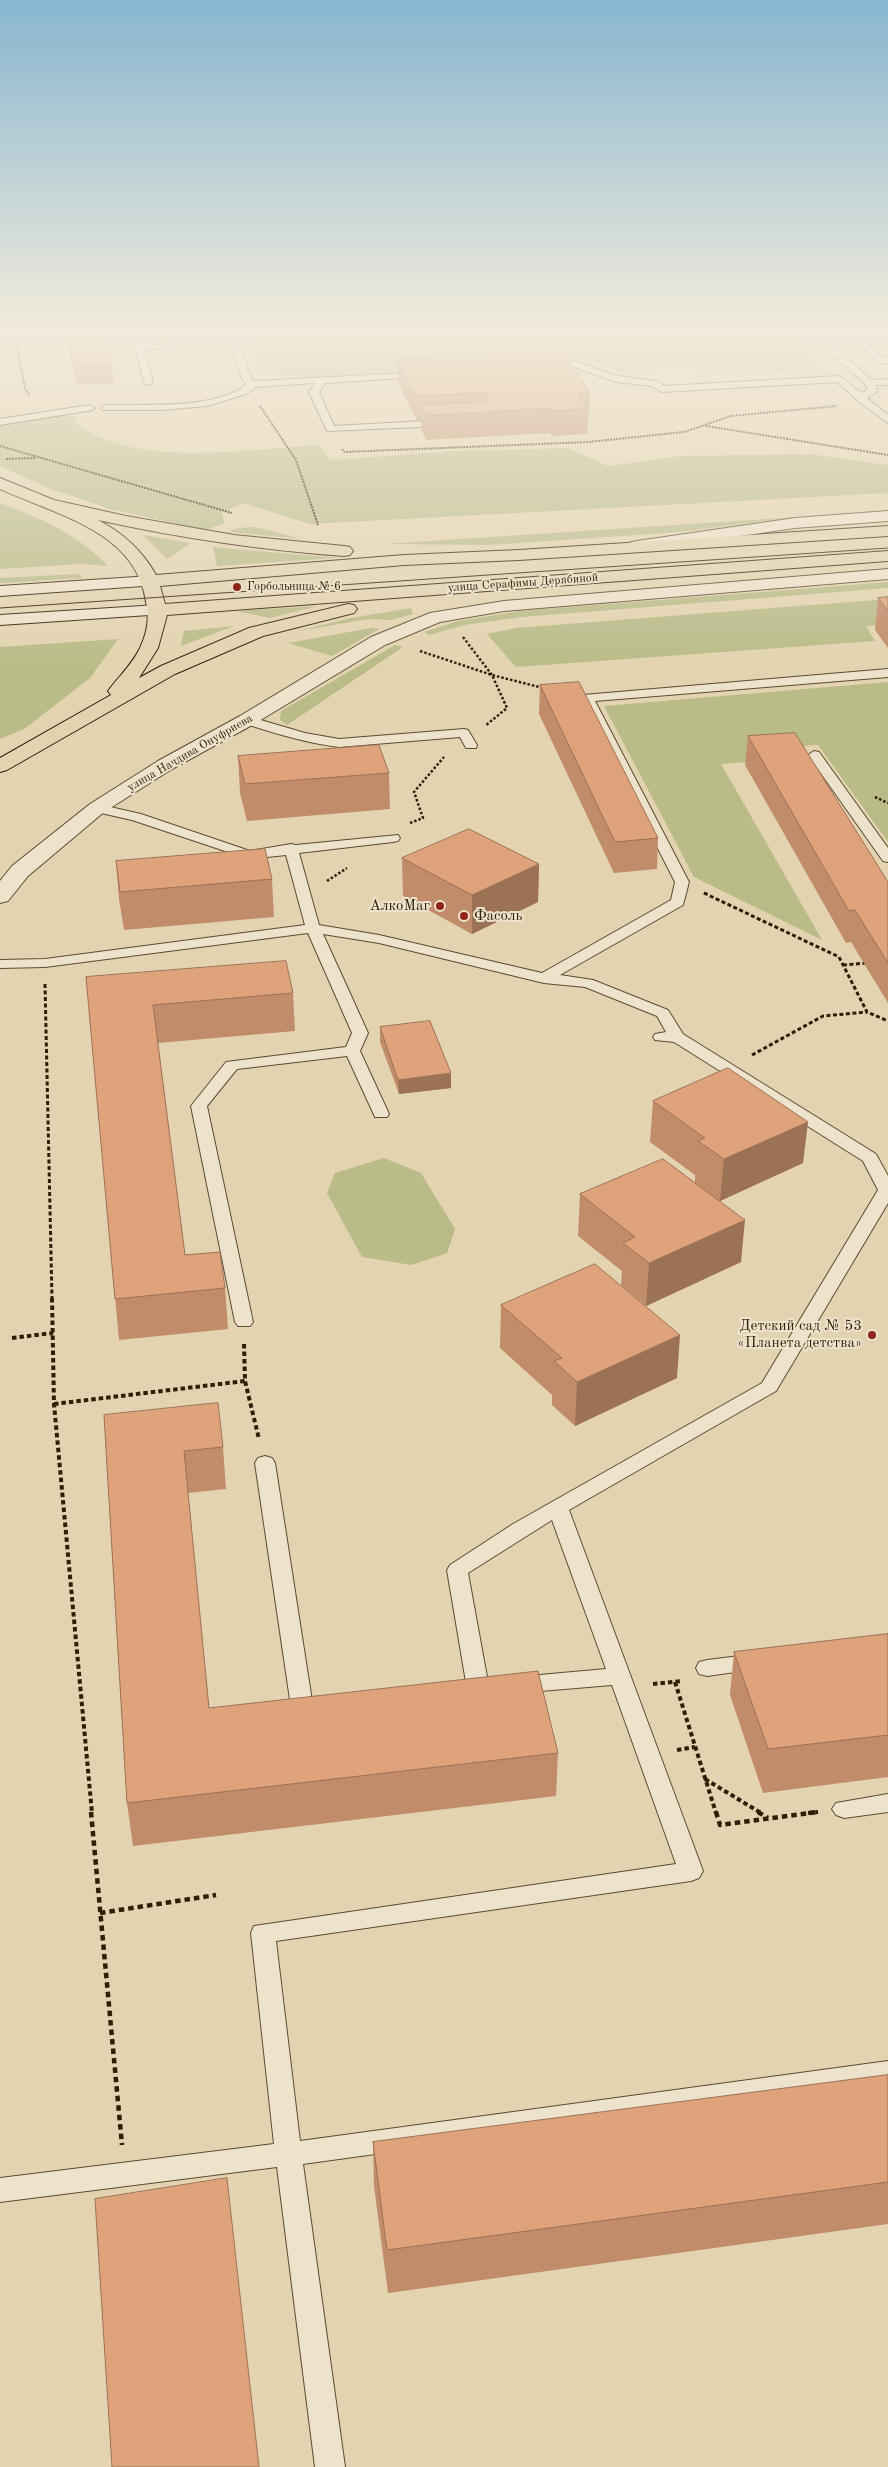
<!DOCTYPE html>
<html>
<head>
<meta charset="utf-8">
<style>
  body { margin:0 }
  canvas { display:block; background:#e3d3b0 }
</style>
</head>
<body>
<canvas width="888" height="2467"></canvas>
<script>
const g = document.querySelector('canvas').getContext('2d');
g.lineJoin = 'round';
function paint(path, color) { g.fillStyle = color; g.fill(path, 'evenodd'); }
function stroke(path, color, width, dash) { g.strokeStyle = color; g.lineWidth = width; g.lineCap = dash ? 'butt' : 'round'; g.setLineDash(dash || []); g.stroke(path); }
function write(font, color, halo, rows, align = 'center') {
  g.font = font + ' "Old Standard TT",serif'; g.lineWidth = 4; g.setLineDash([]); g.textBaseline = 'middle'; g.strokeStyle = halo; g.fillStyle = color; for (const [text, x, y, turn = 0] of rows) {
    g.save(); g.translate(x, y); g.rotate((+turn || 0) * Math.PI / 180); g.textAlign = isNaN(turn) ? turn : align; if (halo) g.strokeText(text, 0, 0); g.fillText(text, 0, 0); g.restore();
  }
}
const green = new Path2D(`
  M559 326H771L797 335 796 341 825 370 730 374 674 367 624 374 591 359 314 377 255 372 248 344 306 336Z
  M42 415 74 416 76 423C133 469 248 449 319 445L330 460 455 451 568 448 608 466 681 456 811 454 888 465V493L310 524 243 503 222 513 225 523 206 530 110 509 48 488 0 466V424Z
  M0 503C41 518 77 534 108 566L81 564 0 569Z
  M797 517 680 532 490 545 384 544Z
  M255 527 303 539 228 532 238 528Z
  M143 535 191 543 167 559Z
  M213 547 338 558 217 566Z
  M79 574 82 578 0 583V578Z
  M888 582V588L522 617 465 625 429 635 424 632 458 621 520 611Z
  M888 599V624L866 626 875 641 516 667 487 634 516 628Z
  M318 606 270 618 237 611Z
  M411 608 413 614 391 620 369 619 298 631 351 618Z
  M234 626 181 646 184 631Z
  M371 628 379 629 332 656 288 643Z
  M118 639 90 678 24 729 0 739V647Z
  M395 645 403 647 287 725 280 720 281 711Z
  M888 682V842L818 745 779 747 786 759 721 764 822 940 694 877 604 706Z
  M384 1158 421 1173 455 1229 447 1253 411 1265 362 1257 327 1193 335 1173Z`);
const pathFar4 = new Path2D(`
  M16 341 25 389 30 395
  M260 406 296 460 318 525
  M706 426 888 455
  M0 446 232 513
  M342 449 344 452 588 442 684 432 731 416 837 406
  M6 459 35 458`);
const pathFar3 = new Path2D(`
  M463 637 492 675 507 708 485 726
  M420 651 492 675 543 688
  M875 797 888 803
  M410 823 423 818 414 792 444 757
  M327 881 347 868
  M704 893 707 894`);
const pathFar2 = new Path2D(`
  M704 893 839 957 867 1012 888 1021
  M843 965 867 963
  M45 984 52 1299
  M752 1055 823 1016 867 1012`);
const pathFar1 = new Path2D(`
  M52 1298 54 1404 92 1813
  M12 1338 53 1333
  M244 1344 245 1381 259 1439
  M54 1404 245 1381
  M675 1682 716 1813
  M653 1684 682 1681
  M677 1750 695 1747
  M705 1779 761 1813
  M808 1813 818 1812`);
const path = new Path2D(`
  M91 1812 122 2145
  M716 1812 720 1825 817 1812
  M758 1812 768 1818
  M100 1913 216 1895`);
const service = new Path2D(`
  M112 326 138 330 143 344 228 339 224 326H232L252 380 255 381 424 372 426 374 421 377 325 383 319 392 334 426 443 420 448 423 443 426 327 431 309 392 315 383 256 387 246 394 207 406 161 410H103L101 408 106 405C145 404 216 410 247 384L243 381 230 344 144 349 153 383 145 385 131 334 114 330Z
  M273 326H281L283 328 423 326 419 329 280 334 277 333Z
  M839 326H873L869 329H850L863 340 888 338V344L869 345 885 358 888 357V363H880L859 345 841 347 837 349 871 380 888 379V385H875L878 391 867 398 888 415V423L857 400 837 382 662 392 652 386 616 382 574 367 547 369 542 366 547 363 575 361 617 376 658 381 664 386 839 376 862 393 868 390 865 384 826 349 836 342 853 340 839 329Z
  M90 405 95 408 93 410 0 425V419Z
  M888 669V677L595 701 689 882 683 905 560 975 593 980 668 1010 683 1034 876 1154 888 1176V1203L776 1391 569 1510 703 1871 699 1878 691 1881 276 1941 300 2141 888 2061V2083L303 2164 345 2467H315L277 2167 0 2202V2178L274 2144 251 1933 254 1926 676 1864 612 1685 517 1693 509 1691 506 1685 509 1679 517 1677 606 1669 552 1520 468 1573 489 1688 486 1694 478 1696 470 1694 467 1688 447 1570 450 1565 513 1524 762 1383 878 1190 863 1161 674 1042 655 1040 653 1037 655 1034 666 1032 657 1016 585 987 544 983 379 943 323 934 368 1033 360 1051 389 1114 387 1117H375L347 1056 237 1069 207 1106 253 1322 250 1326H238L235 1322 191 1106 226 1062 346 1047 352 1033 308 933 45 967 0 968V960L45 959 305 925 286 855 249 859 132 820 92 811 90 808 97 804 141 814 250 851 291 844 296 845 398 835 400 838 398 841 393 842 299 853 319 925 379 935 542 973 671 900 675 882 581 698 583 695Z
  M247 716 305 733 339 739 464 729 468 730 477 745 476 748H466L460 737 339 747C306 743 274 733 243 723L241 720 243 717Z
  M814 751 819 752 888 848V862L883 861 808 755Z
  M265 1456 272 1458 275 1463 315 1720 312 1726 304 1728 296 1726 293 1720 255 1463 258 1458Z
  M756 1654 764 1656 767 1662 764 1668 707 1676 699 1674 696 1668 699 1662 707 1660Z
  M888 1794V1812L844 1818 836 1815 832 1809 836 1803Z`);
const minor = new Path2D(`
  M888 511V521L795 528 637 551 631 550 628 546 631 542 637 541 795 518Z
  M888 569V579L504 611 440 622 385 645 254 724 172 769 104 812 28 876 8 901 0 903V881L12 866 90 804 158 761 240 716 371 637 430 613 504 601Z`);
const secondary = new Path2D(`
  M151 576 157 577 160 581 157 585 0 596V586Z
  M158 605 164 606 167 610 164 614 0 625V615Z`);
const primary = new Path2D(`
  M0 478 54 500 126 516 234 535 344 546 350 547 353 551 350 555 344 556C261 550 180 538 98 520 123 533 142 550 156 575L404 555 519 550 888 526V536L519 560 404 565 160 586 165 604 888 551V561L167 615 158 648 139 678 161 666 249 628 348 604 354 605 357 609 354 613 263 636 175 674 7 770 0 772V758L111 695 108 691C119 676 132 665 140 648 150 626 149 615 144 592 129 529 51 513 0 489Z`);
const tram = new Path2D(`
  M0 608 888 548`);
const wall = new Path2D(`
  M64 326H102L112 366 114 383 77 385Z
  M398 360 590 393 589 417H588L587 434 552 436 550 433 426 440 421 429V420H417L398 383Z
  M888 597V648L875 630 878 598Z
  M540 685 658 838 657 869 614 873 539 714Z
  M748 736 888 882V1003L851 942 846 943 745 765Z
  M238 756 389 773 390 809 247 821 240 793Z
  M402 858 539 864 538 902 472 934 403 896Z
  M116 861 272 879 274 917 124 930 119 899Z
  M86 977 293 993 295 1031 158 1043 185 1255 225 1288 228 1329 119 1340Z
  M380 1027 451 1088 399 1094 380 1042Z
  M653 1101 803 1163 720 1201 741 1262 646 1306 621 1285 622 1271 578 1236 580 1194 695 1182V1175L650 1142Z
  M501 1305 677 1378 575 1426 552 1405V1395L500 1348Z
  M104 1415 223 1447 226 1489 188 1493 209 1708 558 1753 556 1796 133 1846 127 1803Z
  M888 1634V1777L763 1793 730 1695 734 1652Z
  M888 2075V2224L388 2293 374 2186 373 2142Z`);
const shadedWall = new Path2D(`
  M539 864 538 902 472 934V895Z
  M451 1073V1088L399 1094 398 1080Z
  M808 1122 803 1163 720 1201 724 1159Z
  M745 1220 741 1262 646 1306 649 1263Z
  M680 1335 677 1378 575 1426 577 1382Z`);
const building = new Path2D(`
  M66 326H102L112 366 75 368Z
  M562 351 590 393 577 394 588 409 553 411 550 408 426 416 421 405 483 402 488 400V395L486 393 416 396 398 360Z
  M888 597V611L878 598Z
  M579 682 658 838 615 842 540 685Z
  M795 733 888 882V963L855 910 849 911 748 736Z
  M379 745 389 773 245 784 238 756Z
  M469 829 539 864 472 895 402 858Z
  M265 849 272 879 120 892 116 861Z
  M286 961 293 993 153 1005 185 1255 220 1252 225 1288 115 1299 86 977Z
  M430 1021 451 1073 398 1080 380 1027Z
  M728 1068 808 1122 724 1159 698 1141 705 1138 653 1101Z
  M663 1159 745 1220 649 1263 623 1243 635 1237 580 1194Z
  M595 1264 680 1335 577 1382 554 1361 562 1358 501 1305Z
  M218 1403 223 1447 184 1451 209 1708 538 1671 558 1753 127 1803 104 1415Z
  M888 1634V1735L768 1749 734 1652Z
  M888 2075V2182L387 2250 373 2142Z
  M227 2178 259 2467H112L95 2199Z`);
const markers = [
  [237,587,5,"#8f2418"],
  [440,906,5,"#8f2418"],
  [464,916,5,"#8f2418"],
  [872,1335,5,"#8f2418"]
];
const farStreetnames = [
  ["улица Серафимы Дерябиной",523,583,-4],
  ["улица Начдива Онуфриева",190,753,-30]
];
const farPoinames = [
  ["Горбольница № 6",247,587]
];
const poiNames = [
  ["АлкоМаг",430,906],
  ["Фасоль",474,916,"left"],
  ["Детский сад № 53",862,1326],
  ["«Планета детства»",862,1343]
];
paint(green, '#b9bb88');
stroke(service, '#5e4b30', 2);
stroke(minor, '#5e4b30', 2);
stroke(secondary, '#311e06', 2);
stroke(primary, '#311e06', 2);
stroke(pathFar4, '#311e06', 2, [2, 1]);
stroke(pathFar3, '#311e06', 2.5, [2.5, 2]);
stroke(pathFar2, '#311e06', 3, [4, 2.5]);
stroke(pathFar1, '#311e06', 4, [4.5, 3]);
stroke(path, '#311e06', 4.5, [5.5, 4]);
paint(service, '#ede2cc');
paint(minor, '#ede2cc');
paint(secondary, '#ede2cc');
paint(primary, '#e3d3b0');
stroke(tram, '#311e06', 1);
paint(wall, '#c08c6a');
paint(shadedWall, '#9c7256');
paint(building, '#dfa37b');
stroke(building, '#9c7256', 1);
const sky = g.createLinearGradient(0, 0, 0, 671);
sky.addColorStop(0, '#87b6d0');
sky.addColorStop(0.49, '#f2ebdb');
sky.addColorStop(1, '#f2ebdb00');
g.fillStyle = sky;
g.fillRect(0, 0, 888, 671);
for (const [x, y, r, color] of markers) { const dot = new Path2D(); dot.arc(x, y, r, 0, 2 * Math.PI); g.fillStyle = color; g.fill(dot); stroke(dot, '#ede2cc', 2); }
write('12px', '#311e06', '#ede2cc', farStreetnames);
write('12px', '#311e06', '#ede2cc', farPoinames, 'left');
write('15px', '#311e06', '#ede2cc', poiNames, 'right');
</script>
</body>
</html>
